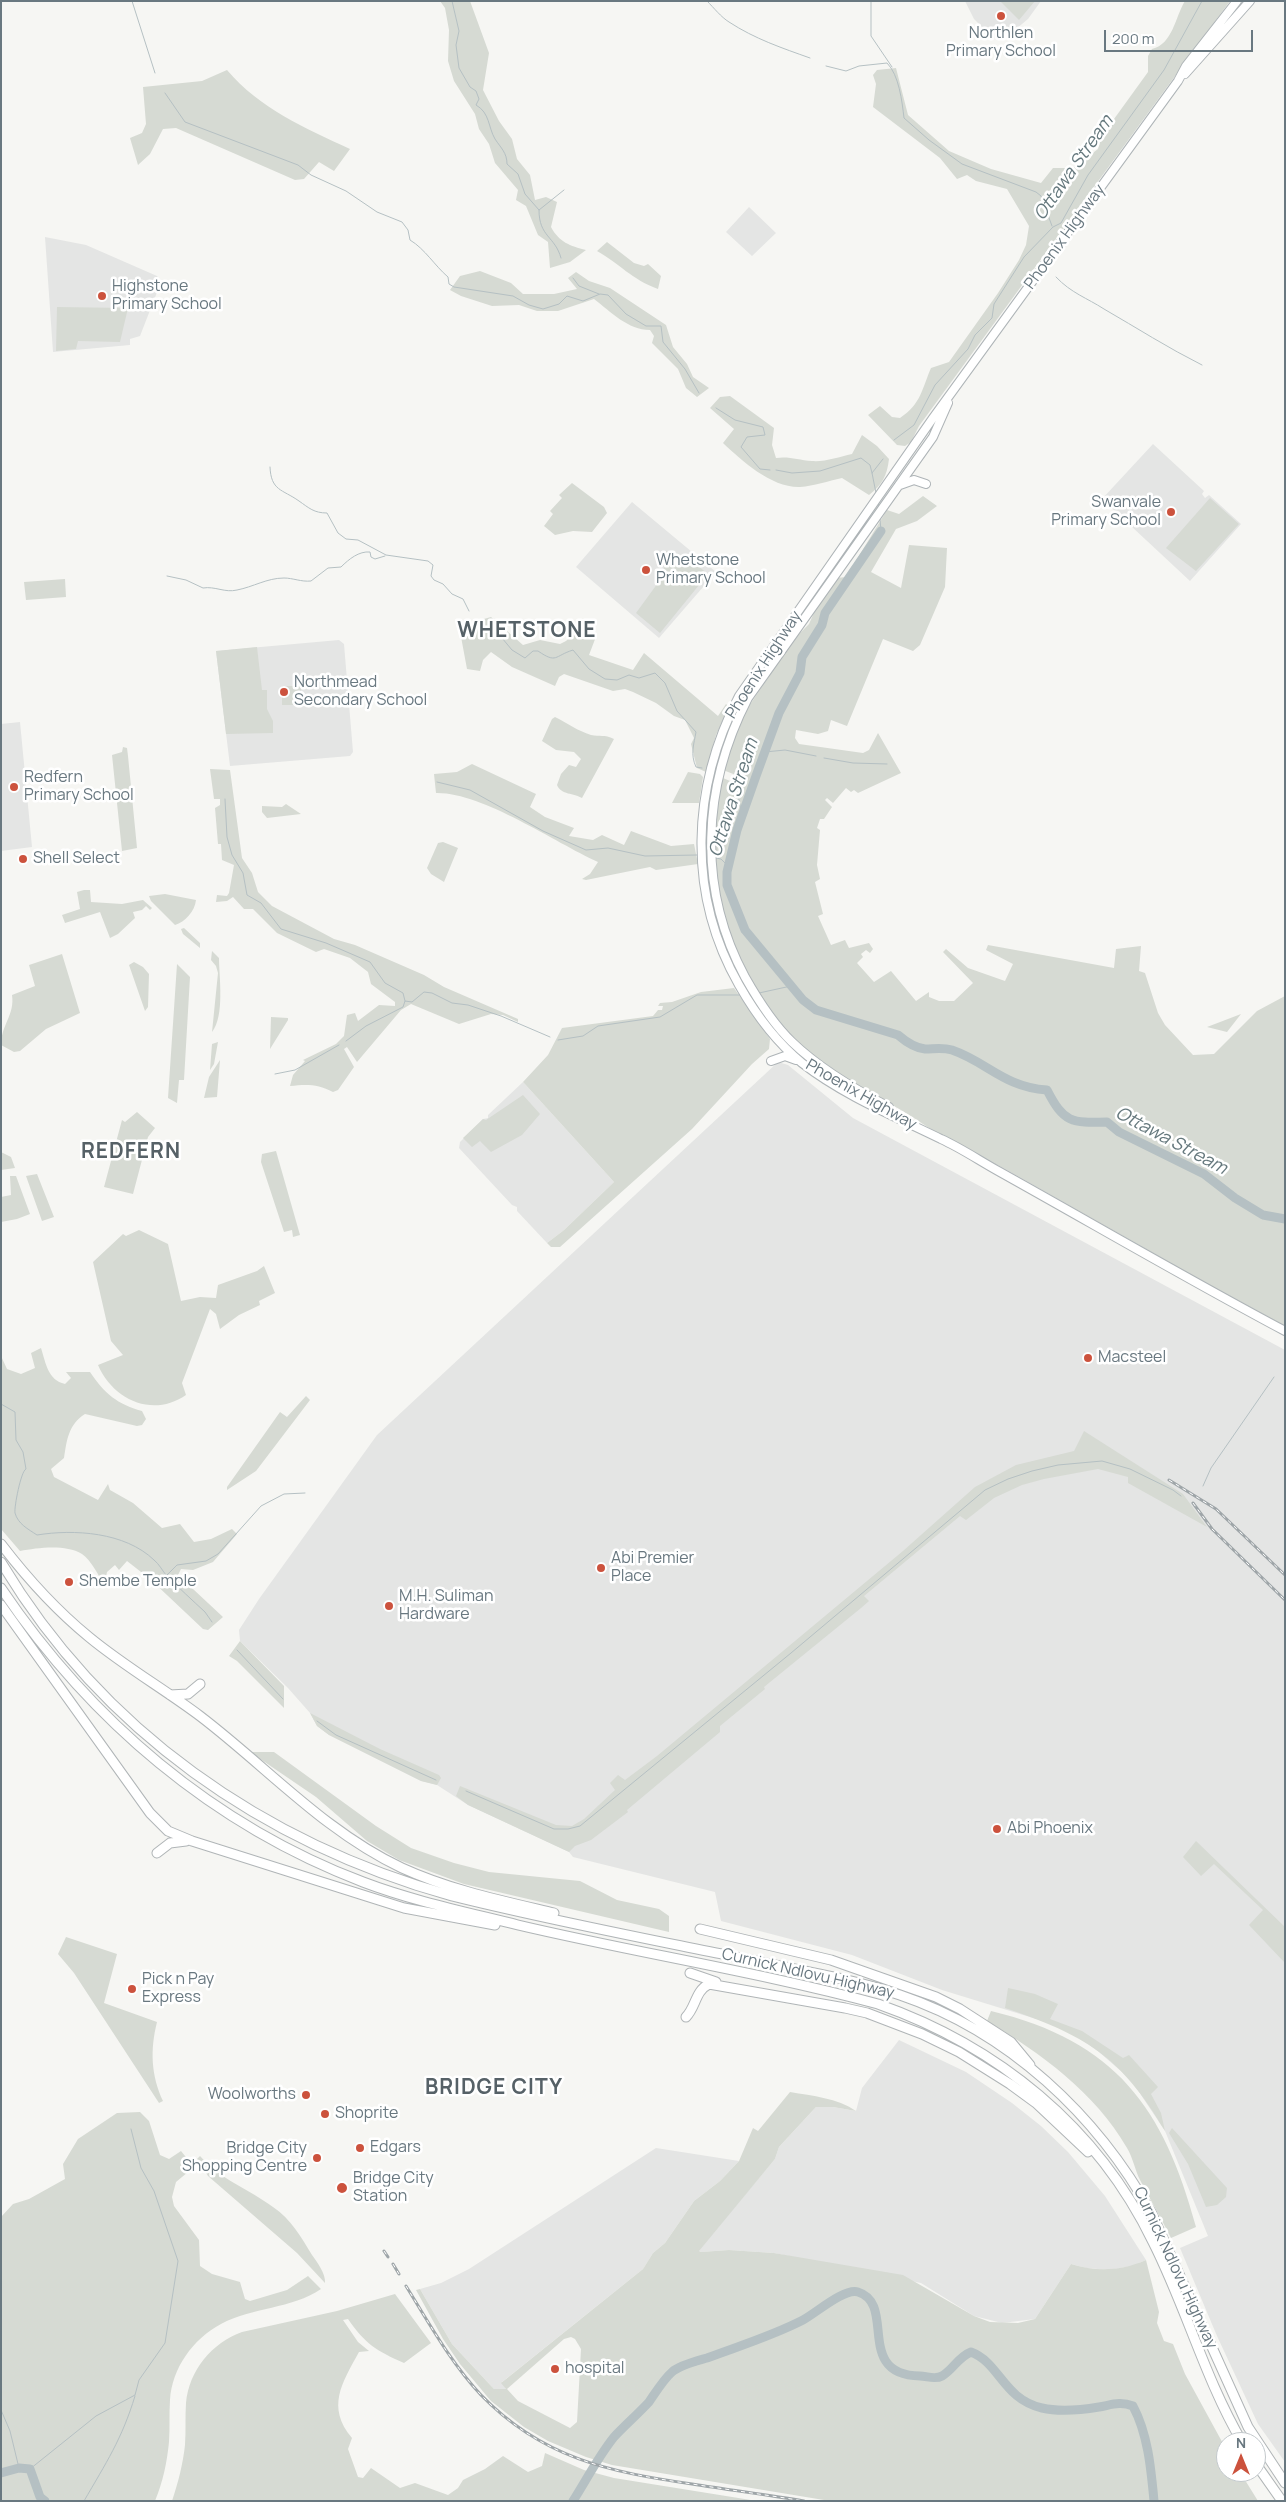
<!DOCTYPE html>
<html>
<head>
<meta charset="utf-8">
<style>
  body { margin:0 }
  #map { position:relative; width:1286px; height:2502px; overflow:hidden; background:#f6f6f3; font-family:Manrope,sans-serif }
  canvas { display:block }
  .frame { position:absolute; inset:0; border:2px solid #697880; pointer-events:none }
  .north { position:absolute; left:1216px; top:2432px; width:50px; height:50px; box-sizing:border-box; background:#fff; border:1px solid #c3c9cc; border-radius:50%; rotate:0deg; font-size:14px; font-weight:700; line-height:20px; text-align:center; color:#697880 }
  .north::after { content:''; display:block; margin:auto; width:18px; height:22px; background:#cc523d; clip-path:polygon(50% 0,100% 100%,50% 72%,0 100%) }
  .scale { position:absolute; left:1104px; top:30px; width:149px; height:22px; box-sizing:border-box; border:2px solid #697880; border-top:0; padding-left:6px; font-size:15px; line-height:18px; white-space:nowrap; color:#697880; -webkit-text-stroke:4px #fff; paint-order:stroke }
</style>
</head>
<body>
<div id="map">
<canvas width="1286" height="2502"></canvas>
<div class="frame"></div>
<div class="north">N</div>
<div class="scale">200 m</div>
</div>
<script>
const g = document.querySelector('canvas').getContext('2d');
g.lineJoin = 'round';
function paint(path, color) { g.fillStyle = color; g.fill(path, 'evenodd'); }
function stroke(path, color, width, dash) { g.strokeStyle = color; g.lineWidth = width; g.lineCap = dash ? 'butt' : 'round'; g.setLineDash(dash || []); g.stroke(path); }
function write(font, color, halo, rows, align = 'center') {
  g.font = font + ' Manrope,sans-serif'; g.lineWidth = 5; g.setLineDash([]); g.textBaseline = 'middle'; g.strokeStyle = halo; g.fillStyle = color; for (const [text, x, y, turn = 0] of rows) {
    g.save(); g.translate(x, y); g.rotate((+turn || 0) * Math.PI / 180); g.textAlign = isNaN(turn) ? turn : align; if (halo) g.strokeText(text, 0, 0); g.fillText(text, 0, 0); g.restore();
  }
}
const built = new Path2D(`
  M965 1H1041L1028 19 1016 29 1002 33 988 31 982 27 974 19Z
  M749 207 776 233 752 256 726 232Z
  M45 237 86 245 157 276 161 282 140 336 130 339V345L53 352Z
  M1153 444 1204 491 1202 494 1205 498 1209 495 1241 524 1190 581 1102 499Z
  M632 502 716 572 659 638 576 567Z
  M339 640 344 644 353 752 350 756 230 766 216 651Z
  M20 722 32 847 1 851V724Z
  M778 1062 788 1065 853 1118 1285 1350V2462L1258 2424 1217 2336 1180 2248 1208 2236 1165 2131 1131 2080 1099 2052 1079 2037 1046 2022 942 1990 852 1955 721 1921 715 1892 573 1857 569 1852 468 1805 437 1785 421 1781 329 1735 317 1726 310 1713 288 1688 240 1641 239 1630 259 1599 377 1435Z
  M523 1082 614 1182 564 1230 547 1243 517 1211V1207L512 1205 459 1148 460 1142 483 1119 488 1118V1115Z
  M899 2040 966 2072 1012 2103 1041 2126 1068 2152 1105 2196 1146 2260 1132 2266 1109 2270 1086 2268 1071 2264 1035 2319 1002 2323 974 2316 921 2283 774 2253 729 2250 701 2252 698 2250 775 2159 779 2147 816 2107H833L856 2111 862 2088Z
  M656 2148 739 2161 720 2181 694 2201 665 2243 653 2253 643 2269 502 2382 506 2389H494L452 2344 420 2289 441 2283 469 2269Z`);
const green = new Path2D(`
  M440 1H470L489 53 483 90 499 121 512 139 517 159 530 175 535 200 546 197 557 202 551 227C559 242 570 246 586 250L570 262 550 268 548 242 538 235 526 206 516 200 518 190 495 163 489 144 479 129 475 114 454 81 448 61 449 30 445 8Z
  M1000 1H1035L1019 20Z
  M1185 1H1230L919 426 911 442 905 446 897 445 868 415 880 406 892 417 900 418C921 404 922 389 931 368L949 362 998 293 1019 260 1026 245 1029 226 1007 189 976 181 967 175 957 179 940 158 873 107 876 84 873 75 877 70 896 68 908 115 949 151 991 169 1041 183 1053 168H1073L1098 149 1101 137 1148 72V56L1152 49C1173 44 1175 17 1185 1Z
  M227 70C260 109 305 128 350 149L334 171 319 162 304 179 295 180 176 128 163 129 150 154 138 165 130 138 142 133 146 124 143 87 202 81Z
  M607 242 634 263 644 266 648 264 661 276 658 289C631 279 620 264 597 251Z
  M480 271 511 283 523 294H554L577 289 568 278 576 272 589 281 610 288 666 325 673 347 687 364 693 377 709 388 697 397 686 388 678 369 652 343 654 336 650 330C628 330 611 312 594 299L558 311H537L519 305 492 306 461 296 450 290 460 276Z
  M57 307 128 308 120 342 78 341 76 349 56 351Z
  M730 396 774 428 772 445 776 458C789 456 798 460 812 461 825 462 839 457 852 454L862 435 877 446 889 459C887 476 882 485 869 495L842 478C828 481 814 486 800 487 772 488 742 461 723 443L734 429 710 408 720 397Z
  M572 483 604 507 607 513 592 532 573 531 555 535 544 526 553 514 550 511 562 498 559 495Z
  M923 496 937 506 917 521 896 529 871 572 901 588 909 545 947 548 945 587 920 645 913 651 883 639 847 726 831 720 828 731 818 734 796 730 795 738 799 744 863 753 869 750 878 733 901 773 858 793 854 790 851 792 846 788 833 803 827 798 825 800 832 807 824 819H820L817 828 820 830 817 865 820 879 815 882 823 914 818 916 831 945 845 940 849 948 869 943 873 949 870 953 866 950 861 954 863 957 857 963 874 982 891 971 916 1001 929 992V997L939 1001H954L973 983 943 952 946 949 968 968 1005 981 1013 964 986 950 988 945 1114 968 1116 949 1141 946 1139 971 1145 973 1158 1013 1165 1025 1193 1055 1214 1054 1257 1011 1285 996V1326C1236 1299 1187 1273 1139 1245 1094 1220 1050 1194 1005 1169 986 1159 966 1151 948 1140 932 1131 917 1119 901 1110 861 1087 820 1066 788 1033 731 974 697 858 723 778L744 787 746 779 723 770 734 737 747 709 794 639 809 624 817 606 836 578 846 577 887 510 899 514Z
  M1210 498 1239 524 1196 571 1166 548Z
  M665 551H675L673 555 683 564 688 558 708 574 660 633 636 613 663 576Z
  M65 579 66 597 26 600 24 582Z
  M491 617 523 645 540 640 560 644 566 641 580 627 587 632 597 634 589 655 633 670 644 653 718 716 726 704 729 707 716 735 706 772 697 768 691 744 694 738 685 720 674 716 656 703 633 692 625 689 613 691 564 674 559 677 555 686 512 667 491 652 483 660 480 671 467 669 459 626Z
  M257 647 262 690H267V709L273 721V733L226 734 216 651Z
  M282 686H301V705H282Z
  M555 717C567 723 578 731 591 735 600 737 604 734 614 739L582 798C574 793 561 795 557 785L561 774 569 765 576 767 581 759 574 752 556 750 542 741 552 719Z
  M123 747 127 748 128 756 137 848 122 851 112 755 122 752Z
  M472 764 536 794 530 807 545 817 574 828 569 836 593 840 602 835 624 845 631 831 671 846 694 844 698 864 656 870 650 867 586 880 582 879 590 874 598 862C554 842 482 792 436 793L434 774 457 772Z
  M210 769 230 770 242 858 252 873 258 892 272 906 334 939 355 945 424 975 444 987 518 1019V1022L503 1015 491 1014 459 1024 411 1004 401 1010 357 1062 347 1047 344 1049 354 1067 338 1090 333 1092C318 1084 307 1084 290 1086L293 1075 305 1061 303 1060 336 1044 344 1036 347 1015 355 1013 358 1021 379 1005 395 1006V1002L371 984 368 972 350 958 324 949 316 952 277 933 253 909H244L233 897 227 901 216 902 217 895 227 896 229 893 234 865 222 860 221 844H218L215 808 220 805V799H214Z
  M688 772 700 774 703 777 699 803H672Z
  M286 804 301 814 267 818 262 812V806L282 807Z
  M443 842 458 848 444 882 431 874 427 868 438 843Z
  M84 890H90L91 902 122 904 143 900 152 908 150 910 146 906 142 910 133 912 135 918 118 934 110 938 100 912 65 923 62 915 80 909 77 892Z
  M165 894 196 900C195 911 185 922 175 925L151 901 149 896Z
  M184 928 200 943V948L183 934 181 929Z
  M212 951 219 958C219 977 225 1016 212 1032L218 973 216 966 211 960Z
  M62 954 80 1013 46 1029 20 1051 14 1052 1 1045C1 1025 15 1015 12 995L35 986 29 965Z
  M134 962 143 967 149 974 148 1007 145 1011 129 965Z
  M177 964 190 977 184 1080H179L177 1103 168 1098Z
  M734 988 770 1039 769 1049 752 1064 692 1129 560 1247H551L547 1243 564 1230 614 1182 523 1082 548 1055 562 1028 653 1016 658 1010H662L663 1006H658L660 1003 672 1002 701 992Z
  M1241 1014 1227 1032 1207 1027Z
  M271 1017 288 1018V1020L270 1049Z
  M218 1042 214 1064 210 1070 212 1044Z
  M220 1060 217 1097 204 1098 209 1077Z
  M523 1095 540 1114 522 1135 491 1152 480 1141 472 1147 463 1138 483 1119 486 1120Z
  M137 1112 155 1128 148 1137 133 1194 104 1187 122 1120 125 1122Z
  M276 1151 300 1235 293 1237 292 1230 284 1232 261 1162 262 1154Z
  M1 1152 11 1157 15 1168 1 1170Z
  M37 1174 54 1217 42 1221 26 1176Z
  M10 1176H16L30 1214 17 1219 1 1222V1197L11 1195Z
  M139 1230 168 1244 181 1301 200 1297 216 1298 218 1285 257 1271 264 1266 275 1293 259 1301 260 1305 239 1315 220 1329 216 1314 210 1309 182 1383 186 1395C153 1418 113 1400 98 1365L123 1355 111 1341 93 1262 123 1234 126 1236Z
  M41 1348C46 1364 48 1380 65 1384L71 1378 66 1372H90C105 1394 117 1404 142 1411L146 1419 142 1425 137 1426 85 1414C68 1425 67 1440 64 1458L51 1469 54 1477 98 1500 108 1484 110 1490 133 1503 162 1528 180 1524 194 1542 211 1539 232 1529 237 1534 213 1562 193 1570 181 1569 178 1575 223 1617 208 1630 203 1629 150 1579 127 1561 119 1570 115 1565 107 1572 104 1586C100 1577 91 1560 82 1554 65 1544 38 1548 20 1551L1 1529V1356L7 1369 21 1374 35 1368 31 1353Z
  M306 1396 310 1400 256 1471 227 1490V1487L280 1412 287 1417Z
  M1084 1431 1183 1494 1207 1527 1128 1483V1477L1098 1469 1044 1479 1022 1485 994 1498 966 1520 960 1516 864 1596 869 1601 861 1608 764 1687 765 1689 720 1726V1732L627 1810 628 1812 591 1840 575 1846 569 1852 468 1805 456 1796 460 1786 556 1825 572 1826 584 1819 615 1790 610 1783 618 1775 625 1780 657 1756 903 1551 975 1487 1016 1465 1074 1451Z
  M240 1641 284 1686V1708L237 1661 229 1656Z
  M310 1713 380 1749 439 1775 441 1778 437 1785 421 1781 329 1735 317 1726Z
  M250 1752H274L376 1826 411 1848 454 1863 489 1872 580 1881 617 1900 659 1909 669 1916V1932L464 1884 399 1860 367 1841 316 1797Z
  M1196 1841 1285 1927V1963L1249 1925 1263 1910 1214 1864 1201 1876 1183 1857Z
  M66 1937 117 1954 104 2003 157 2022C150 2050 151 2075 163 2101L159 2103 74 1973 58 1954Z
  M1008 1988 1035 1994 1058 2004 1050 2019 1082 2031 1123 2058 1129 2055 1158 2087 1151 2094 1161 2113 1165 2131C1121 2056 1085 2035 1005 2008Z
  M991 2011C1116 2041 1164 2108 1196 2227L1171 2238C1161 2218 1150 2199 1140 2180 1135 2170 1133 2158 1127 2148 1095 2092 1040 2053 987 2021Z
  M790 2092C813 2096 837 2098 856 2111L833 2107H816L779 2147 775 2159 699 2251 701 2252 729 2250 774 2253 903 2275 974 2316 990 2322 1018 2323 1035 2319 1071 2264C1097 2272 1121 2271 1146 2260L1159 2312 1157 2323 1164 2341 1173 2344 1185 2374 1226 2449V2472H1240L1258 2501H830L612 2465 586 2457 548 2441 524 2427 491 2401 460 2364 443 2339 416 2290 420 2289 452 2344 494 2389H506L501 2383 643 2269 653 2253 665 2243 694 2201 720 2181 739 2161 753 2128 758 2131ZM571 2337 575 2339 581 2349 577 2422 570 2428 518 2401 507 2389 564 2339Z
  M140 2112 149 2121 160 2155 169 2159 181 2151 194 2167 176 2182 172 2197 174 2206 199 2240 200 2266 212 2274 240 2282 245 2299 250 2301 287 2290 308 2276 321 2289C292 2309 252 2307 221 2324 193 2339 172 2368 170 2400 169 2414 170 2428 169 2442 167 2462 163 2482 155 2501H1V2217L13 2204 29 2199 65 2179 63 2164 78 2139 117 2113Z
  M1172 2128 1227 2188 1226 2197 1217 2205 1206 2207 1188 2164 1169 2133Z
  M200 2156C221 2180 249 2189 273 2207 291 2219 301 2237 312 2255 317 2262 326 2274 325 2283L297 2253 208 2176 197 2159Z
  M395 2294 431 2343 404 2363C377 2351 365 2344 348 2319L343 2320 358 2342 369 2351 359 2352C342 2383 326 2407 352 2438L348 2449 358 2477 363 2478 371 2468 400 2488 415 2483 448 2495 458 2488 463 2480 485 2469 503 2456 528 2472 542 2466 545 2453 584 2470 614 2478 757 2501H172C178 2483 183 2464 185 2445 186 2431 185 2417 186 2403 189 2370 212 2343 242 2332L337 2311Z`);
const stream = new Path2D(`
  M132 1 155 73
  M452 1 459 31 456 45 459 68 470 87 476 91 479 99 476 105C490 113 488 127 495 139 501 148 507 153 507 164L518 174 525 194 539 210
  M707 1C714 8 721 17 729 22 755 39 782 48 810 58
  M871 1V36L892 67
  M826 66 846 71 859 66 887 63C899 75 902 101 904 118L929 140 962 164 1036 192 1041 196 1052 226
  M165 93 185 122 298 165 311 175 346 191 377 212 402 222 408 230 410 240C425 249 435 266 448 277L449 284 454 287 513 296 529 305 543 309 559 304 567 296 583 301 600 294 608 295 626 314 646 326H661L663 342 685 369 699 393
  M561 258C555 236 539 237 539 210L564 190
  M1056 277C1071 293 1087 298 1104 309 1137 328 1168 348 1202 365
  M573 278 579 286 599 294
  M716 408 735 420 763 427 765 435 747 437 741 447 760 469 770 470
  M894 440 914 425 935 385 968 349 975 335 992 318 994 304 1024 257 1053 227 1061 223 1088 175 1164 70 1202 1
  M270 467C271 491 282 489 299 501 309 508 314 513 327 513L338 533 346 539 358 540 386 555 428 561 433 565 431 576 434 580 443 584 452 594 463 599 469 611
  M776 470 792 473 820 471 861 458 870 465 872 473
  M876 493 872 473 883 459
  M878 503 879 506
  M880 519 881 531
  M167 576 186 580 203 588C215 586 225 593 237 590 253 587 267 578 284 578 293 578 301 582 311 581L328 568 341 567C349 559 359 551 370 552L371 557 375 559 385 556
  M486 632 502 638 512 650 525 658 533 651H538C557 664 554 656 573 650L589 669 605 679 617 680 629 675 639 678 655 673 665 683 677 711 696 732C694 744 690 754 696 767L702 768
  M765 752 785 750 816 756
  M824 758 853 763 887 764
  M437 782 470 790 543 831 586 850 608 848 645 856 697 855
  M730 788 738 795 742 815
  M225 799 227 837 232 855 243 873 247 895 261 903 281 929 326 943 370 962 385 983 403 993 405 1001
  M716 858 721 859 728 866
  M759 993 791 986
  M558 1040 583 1036 598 1026 660 1017 697 995H740
  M346 1041 366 1026 403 1007 405 1001 412 1002 424 992 432 993 452 1003 468 1005 501 1016 550 1037
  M275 1074 295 1070 339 1045
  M1 1404 15 1412 16 1440 23 1452 26 1469C21 1471 14 1507 15 1513 18 1524 28 1529 37 1535 74 1529 125 1532 154 1560 159 1564 162 1570 166 1575 179 1588 192 1600 205 1612L212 1622
  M1203 1486 1211 1468 1274 1377
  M167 1575 177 1565 206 1561 218 1554 261 1506 284 1494 305 1493
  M237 1650 283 1699
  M317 1721 336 1735 436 1780
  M466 1791 554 1829H568L580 1826 791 1653 985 1490 1008 1479 1032 1471 1058 1465 1102 1461 1130 1469 1173 1490 1181 1496
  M1 2410 10 2431 19 2468
  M30 2469 96 2416 135 2395 139 2380 165 2343 178 2261 154 2191 141 2168 131 2129
  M84 2501C106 2463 122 2439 135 2396`);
const river = new Path2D(`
  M881 531 825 613 822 625 802 657 800 673 779 713 756 776 737 830 727 872V885L745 930 803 1000 816 1010 898 1035C905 1041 915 1048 925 1049 934 1049 942 1047 952 1050 987 1062 1004 1087 1047 1090 1064 1123 1071 1123 1107 1122L1119 1132 1204 1174 1235 1198 1263 1215 1285 1219
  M1 2473 19 2468 30 2469 40 2497 45 2501
  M573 2501C587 2479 598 2457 614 2437 625 2425 638 2414 649 2402 656 2392 663 2380 672 2372 680 2365 697 2361 707 2358 739 2346 772 2336 803 2320 816 2313 844 2288 858 2292 897 2304 854 2375 920 2376 927 2376 935 2380 942 2376 953 2370 958 2357 971 2352 1000 2363 1003 2399 1042 2408 1059 2412 1081 2410 1099 2407 1111 2405 1120 2401 1133 2406 1148 2434 1151 2469 1154 2501`);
const secondary = new Path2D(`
  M1237 1 1186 66 1178 81 933 418 739 696C691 788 687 894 739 985 756 1015 775 1041 802 1063 843 1095 894 1116 941 1139 961 1148 980 1161 1000 1172 1095 1225 1189 1280 1285 1331
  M1185 74 1250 1
  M900 485 914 480 926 484
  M771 1061 785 1056 796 1060
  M889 1107C854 1089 820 1069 792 1042 773 1024 758 1000 745 977 697 888 702 787 748 698L933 437 948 403`);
const primary = new Path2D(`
  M1 1544C27 1578 56 1610 89 1637 124 1666 164 1689 200 1716 267 1767 325 1832 402 1868 450 1890 503 1901 554 1913
  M1 1562C102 1731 263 1843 452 1896 544 1919 638 1937 731 1956 787 1968 846 1977 900 1995 1009 2032 1097 2115 1152 2214L1248 2427 1285 2483
  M1 1588C90 1720 213 1825 363 1882 413 1901 466 1912 518 1925 637 1953 759 1972 878 2004 997 2046 1097 2126 1153 2242 1186 2307 1205 2379 1242 2442
  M1 1605 150 1813 168 1831 192 1841 404 1908 495 1925
  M170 1695 188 1694 200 1684
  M157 1853 170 1843 186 1841
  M700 1929 831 1960 936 1997 960 2009 1011 2042 1030 2065
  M690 1973 716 1982
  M686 2017C696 2007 695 1991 709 1984L845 2008 867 2013 922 2034 959 2052 1010 2084 1036 2103 1088 2152
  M1256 2464 1282 2501`);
const rail = new Path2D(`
  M1169 1480 1216 1509 1285 1575
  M1193 1503 1212 1529 1285 1600
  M384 2251 388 2257
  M393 2264 399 2274
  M406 2286C429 2323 451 2363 481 2395 542 2458 609 2472 692 2484 730 2490 767 2495 804 2501`);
const markers = [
  [1001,16,5,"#cc523d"],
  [102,296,5,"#cc523d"],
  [1171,512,5,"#cc523d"],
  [646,570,5,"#cc523d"],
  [284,692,5,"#cc523d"],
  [14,787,5,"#cc523d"],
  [23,859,5,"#cc523d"],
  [1088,1358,5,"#cc523d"],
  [601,1568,5,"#cc523d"],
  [69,1582,5,"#cc523d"],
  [389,1606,5,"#cc523d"],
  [997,1829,5,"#cc523d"],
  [132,1989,5,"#cc523d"],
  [306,2095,5,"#cc523d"],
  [325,2114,5,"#cc523d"],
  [360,2148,5,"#cc523d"],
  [317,2158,5,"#cc523d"],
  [342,2188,6,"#cc523d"],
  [555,2369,5,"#cc523d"]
];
const poiNames = [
  ["Northlen",1001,34,"center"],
  ["Primary School",1001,52,"center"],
  ["Highstone",112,287],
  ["Primary School",112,305],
  ["Swanvale",1161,503,"right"],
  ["Primary School",1161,521,"right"],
  ["Whetstone",656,561],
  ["Primary School",656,579],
  ["Northmead",294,683],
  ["Secondary School",294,701],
  ["Redfern",24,778],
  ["Primary School",24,796],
  ["Shell Select",33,859],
  ["Macsteel",1098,1358],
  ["Abi Premier",611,1559],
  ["Place",611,1577],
  ["Shembe Temple",79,1582],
  ["M.H. Suliman",399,1597],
  ["Hardware",399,1615],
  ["Abi Phoenix",1007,1829],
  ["Pick n Pay",142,1980],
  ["Express",142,1998],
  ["Woolworths",296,2095,"right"],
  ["Shoprite",335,2114],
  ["Edgars",370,2148],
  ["Bridge City",307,2149,"right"],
  ["Shopping Centre",307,2167,"right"],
  ["Bridge City",353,2179],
  ["Station",353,2197],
  ["hospital",565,2369]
];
const streetNames = [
  ["Phoenix Highway",1065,237,-54],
  ["Phoenix Highway",764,665,-57],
  ["Phoenix Highway",861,1095,30],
  ["Curnick Ndlovu Highway",808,1974,13],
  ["Curnick Ndlovu Highway",1175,2268,65]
];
const waterNames = [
  ["Ottawa Stream",1074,168,-55],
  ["Ottawa Stream",734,798,-72],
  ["Ottawa Stream",1171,1141,28]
];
const districtNames = [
  ["WHETSTONE",527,631],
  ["REDFERN",131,1152],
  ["BRIDGE CITY",494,2088]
];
paint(built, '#e4e5e4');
paint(green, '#d6dad3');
stroke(stream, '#b5c0c3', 1);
stroke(river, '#b5c0c3', 9);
stroke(secondary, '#aeb4b7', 10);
stroke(primary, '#b0b5b7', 11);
stroke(secondary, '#fff', 8);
stroke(primary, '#fff', 9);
stroke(rail, '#9ea5a8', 3);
stroke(rail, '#fff', 1, [4]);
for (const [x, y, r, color] of markers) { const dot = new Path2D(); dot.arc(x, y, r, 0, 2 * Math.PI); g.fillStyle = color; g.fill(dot); stroke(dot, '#fff', 2); }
write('16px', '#697880', '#fff', poiNames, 'left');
write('16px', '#697880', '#fff', streetNames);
write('italic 18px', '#65787d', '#fff', waterNames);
g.letterSpacing = '1px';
write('bold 21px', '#566167', '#fff', districtNames);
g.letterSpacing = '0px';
</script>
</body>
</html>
